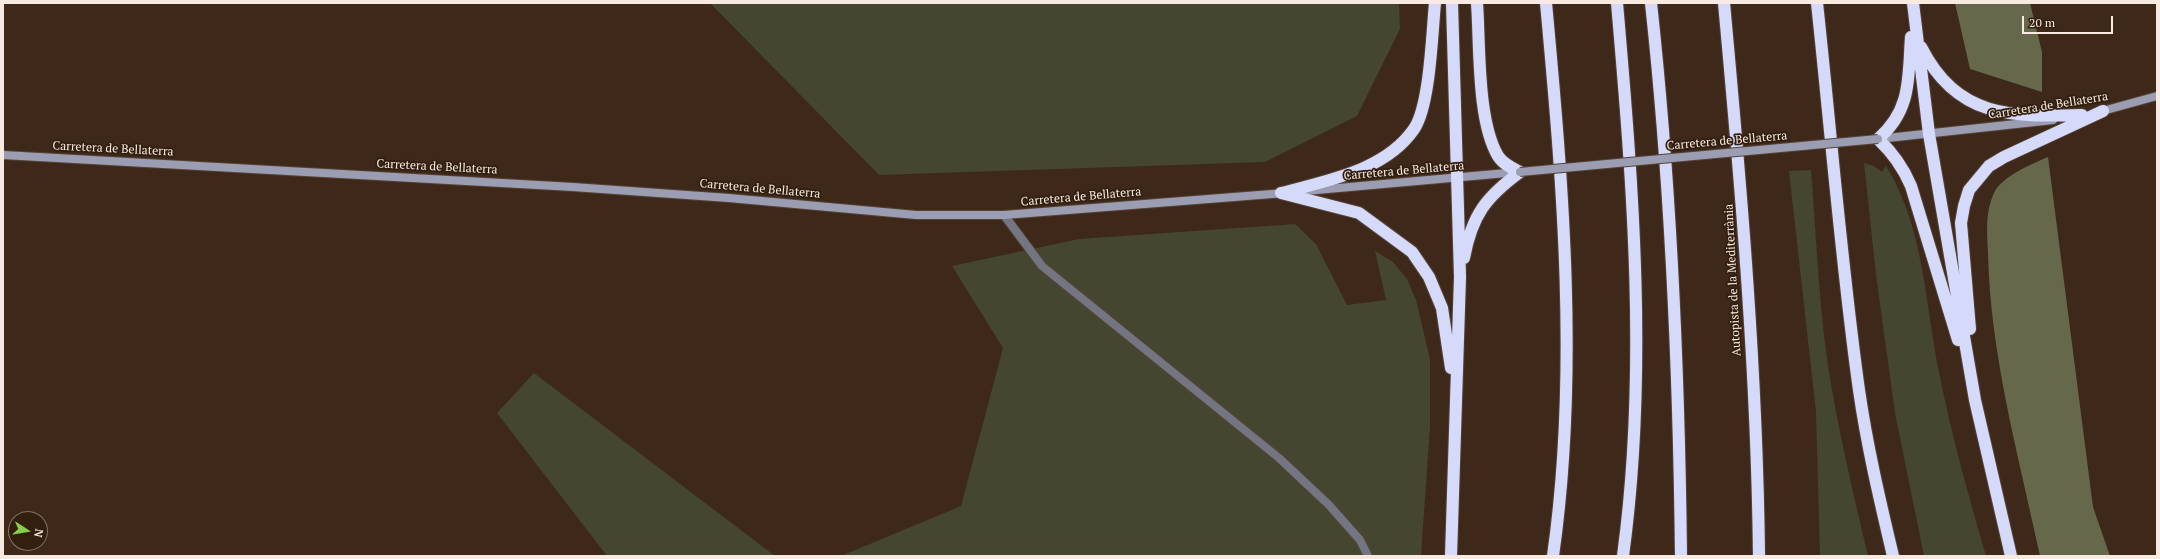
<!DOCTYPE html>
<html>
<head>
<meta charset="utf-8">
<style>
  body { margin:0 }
  #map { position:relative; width:2160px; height:559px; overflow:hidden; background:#3d281a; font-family:"PT Serif",serif }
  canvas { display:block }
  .frame { position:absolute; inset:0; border:4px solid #f8eae1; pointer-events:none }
  .north { position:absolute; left:8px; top:511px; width:40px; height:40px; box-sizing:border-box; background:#321f10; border:1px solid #817064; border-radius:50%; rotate:102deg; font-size:11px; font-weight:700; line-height:16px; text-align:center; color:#f8eae1 }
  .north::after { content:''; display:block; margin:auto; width:14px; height:18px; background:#88cf49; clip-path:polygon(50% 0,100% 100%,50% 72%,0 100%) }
  .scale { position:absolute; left:2022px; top:16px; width:91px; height:18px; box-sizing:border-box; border:2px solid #f8eae1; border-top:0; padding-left:5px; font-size:12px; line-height:14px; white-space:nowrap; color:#f8eae1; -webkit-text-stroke:3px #321f10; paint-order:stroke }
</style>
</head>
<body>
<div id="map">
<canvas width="2160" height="559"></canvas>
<div class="frame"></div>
<div class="north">N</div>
<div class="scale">20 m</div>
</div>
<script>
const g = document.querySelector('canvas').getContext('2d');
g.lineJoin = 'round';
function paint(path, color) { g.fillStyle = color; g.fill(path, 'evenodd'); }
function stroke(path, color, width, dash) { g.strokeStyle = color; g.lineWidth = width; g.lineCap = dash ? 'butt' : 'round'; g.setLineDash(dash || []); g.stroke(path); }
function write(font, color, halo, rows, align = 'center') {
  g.font = font + ' "PT Serif",serif'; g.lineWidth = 3.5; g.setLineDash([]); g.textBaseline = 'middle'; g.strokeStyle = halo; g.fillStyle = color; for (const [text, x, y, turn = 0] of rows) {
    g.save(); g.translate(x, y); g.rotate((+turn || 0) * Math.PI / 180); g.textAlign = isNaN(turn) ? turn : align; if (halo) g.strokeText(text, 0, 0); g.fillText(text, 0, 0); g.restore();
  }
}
const green = new Path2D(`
  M710 3H1399L1400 29 1357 116 1265 162 879 175Z
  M1864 163 1874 166 1882 172 1886 166C1925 228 1925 307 1940 377 1952 437 1969 497 1986 556H1924L1895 413 1876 275Z
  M1811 170C1817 243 1819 318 1832 390 1842 446 1855 501 1868 556H1820L1816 412 1789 171Z
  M1295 224 1316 244 1347 305 1386 300 1375 251 1393 262 1407 279 1416 300 1430 359V427L1421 556H841L961 506 1003 348 952 266 1079 239Z
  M534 373 775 556H607L497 413Z`);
const forest = new Path2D(`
  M1955 3H2030L2042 52V92L1970 69Z
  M2048 157 2093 507 2110 556H2040C2019 457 1990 354 1988 253 1987 232 1985 212 1994 193 2002 176 2032 164 2048 157Z`);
const lane = new Path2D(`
  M1004 215 1042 266 1279 458 1329 505 1360 540 1368 556`);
const secondary = new Path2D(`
  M2099 112 2157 96
  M1878 139 2053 120
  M3 155 573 187 729 198 916 215H1004L1285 193
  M1305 191 1518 172`);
const highway = new Path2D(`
  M1546 3C1563 186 1579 373 1553 556
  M1617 3C1633 187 1648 372 1623 556
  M1651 3C1671 186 1679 372 1681 556
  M1724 3C1741 187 1757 371 1759 556
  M1817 3C1831 132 1841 262 1859 390 1867 446 1880 501 1893 556
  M1913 3 1929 134 1975 400 2011 556
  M1911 37C1908 77 1912 110 1878 139 1893 153 1903 167 1911 186L1958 340
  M1921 47C1957 118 2010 117 2082 115
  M1281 193 1359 213 1412 252 1429 277 1442 308 1451 368
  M1282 193C1328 180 1385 171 1414 129 1430 106 1432 33 1435 3
  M1464 258C1472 215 1486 197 1520 172 1512 168 1503 164 1498 156 1477 121 1480 45 1477 3
  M1970 329 1961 223 1964 206 1969 190 1989 166 2004 157 2103 111
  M1451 556 1460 277 1452 3`);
const secondaryBridge = new Path2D(`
  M1520 172 1878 139`);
const streetNames = [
  ["Carretera de Bellaterra",2048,106,-9],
  ["Carretera de Bellaterra",1727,141,-5],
  ["Carretera de Bellaterra",113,149,3],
  ["Carretera de Bellaterra",437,167,3],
  ["Carretera de Bellaterra",1404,171,-5],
  ["Carretera de Bellaterra",760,189,5],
  ["Carretera de Bellaterra",1081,197,-5],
  ["Autopista de la Mediterrània",1733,280,-93]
];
paint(green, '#44462f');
paint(forest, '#66684b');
stroke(lane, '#574336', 10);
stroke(secondary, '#574336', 10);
stroke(highway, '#574336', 14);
stroke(lane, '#747583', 8);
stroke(secondary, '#9b9eb3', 8);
stroke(highway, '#d6dafa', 12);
stroke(secondaryBridge, '#574336', 10, []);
stroke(secondaryBridge, '#9b9eb3', 8);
write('12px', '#f8eae1', '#321f10', streetNames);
</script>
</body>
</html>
